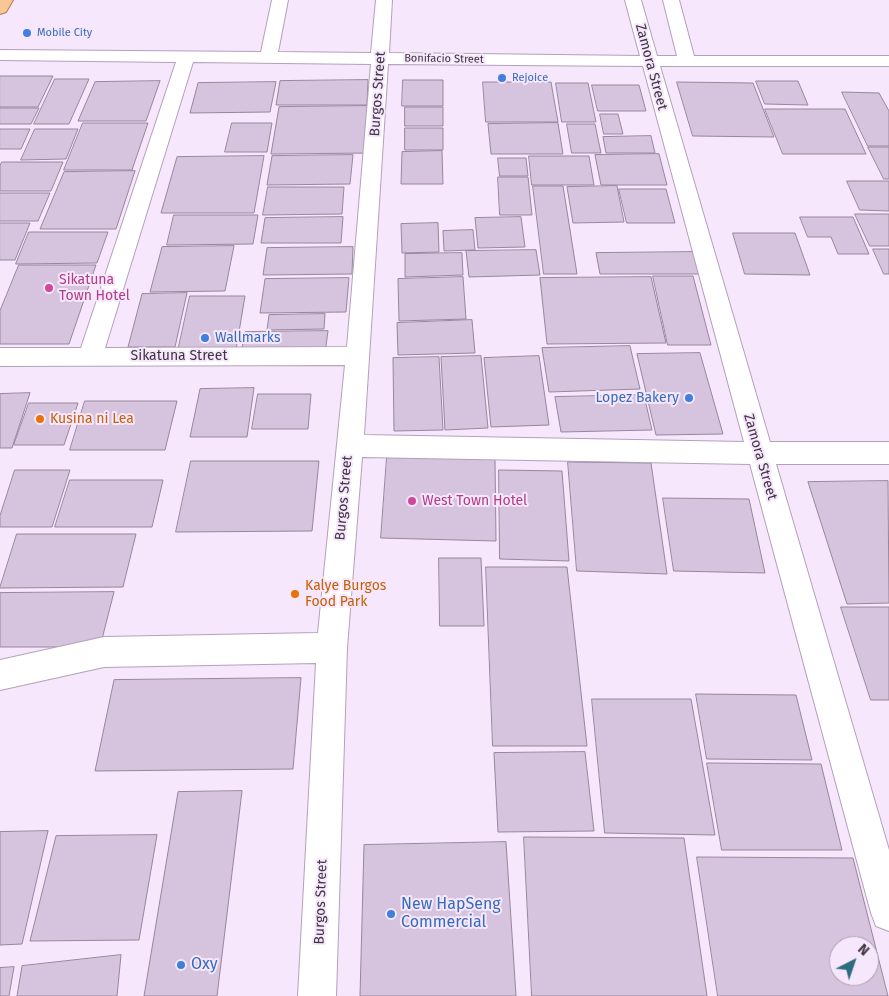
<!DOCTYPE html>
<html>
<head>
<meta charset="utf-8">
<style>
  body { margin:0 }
  #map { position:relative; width:889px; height:996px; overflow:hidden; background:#f6e7fc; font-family:"Fira Sans",sans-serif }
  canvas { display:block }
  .north { position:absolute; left:829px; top:936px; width:50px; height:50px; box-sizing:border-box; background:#f6e7fc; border:1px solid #aca0b0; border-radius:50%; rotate:41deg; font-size:14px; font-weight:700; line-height:20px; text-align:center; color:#3d353f }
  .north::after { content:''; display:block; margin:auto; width:18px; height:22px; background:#2d6d82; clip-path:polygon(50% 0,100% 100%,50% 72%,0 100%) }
</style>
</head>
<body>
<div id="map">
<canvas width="889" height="996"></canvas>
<div class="north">N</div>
</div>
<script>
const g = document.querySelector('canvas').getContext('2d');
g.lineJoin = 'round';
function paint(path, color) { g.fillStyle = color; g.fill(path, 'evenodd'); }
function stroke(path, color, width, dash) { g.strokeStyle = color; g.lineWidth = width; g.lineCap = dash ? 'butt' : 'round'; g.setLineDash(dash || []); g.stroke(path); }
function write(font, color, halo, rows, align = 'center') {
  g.font = font + ' "Fira Sans",sans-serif'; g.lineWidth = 4; g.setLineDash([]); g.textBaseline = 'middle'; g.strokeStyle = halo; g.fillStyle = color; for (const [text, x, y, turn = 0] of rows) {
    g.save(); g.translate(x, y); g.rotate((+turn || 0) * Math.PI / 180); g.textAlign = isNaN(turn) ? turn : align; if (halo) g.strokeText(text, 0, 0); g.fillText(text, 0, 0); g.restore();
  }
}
const building = new Path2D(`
  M0 76H53L38 107H0Z
  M55 79H89L69 124H34Z
  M368 80 367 105H276L280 81Z
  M403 80H443V106H402Z
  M160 81 146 121H78L95 82Z
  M756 81H798L808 105 765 104Z
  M276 82 270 112 190 113 198 83Z
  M483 82H551L558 122H486Z
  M677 82 753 83 774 137 693 136Z
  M556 83H588L596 122H562Z
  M592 85H639L646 111H598Z
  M842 92 879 93 889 111V146H868Z
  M371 106 369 153 271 154 279 107Z
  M405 107H443V126H405Z
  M0 108H39L31 124H0Z
  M765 109H845L866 154H783Z
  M600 114H618L623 134H604Z
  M83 123H148L132 170H64Z
  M232 123H272L267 152H225Z
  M558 123 563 154H491L488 124Z
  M567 124H595L601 153H572Z
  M405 128H443V150H405Z
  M0 129H30L21 149H0Z
  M35 129H78L66 159 21 160Z
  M651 136 655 153H606L603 137Z
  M868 147H889V179H884Z
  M442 151 443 184H401L402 152Z
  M659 154 667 185H601L595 155Z
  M353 155 350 184 267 185 272 156Z
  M264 156 254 213H161L177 157Z
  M529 156H589L594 185H532Z
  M498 158H526L528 176H500Z
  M2 162H63L51 191H0V166Z
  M135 171 116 229H40L64 172Z
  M498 177H528L532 215H500Z
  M847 181H889V211L860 210Z
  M533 186H563L577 274H544Z
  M617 186 624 222 573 223 567 187Z
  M268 187H344L342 214 263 215Z
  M619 189H666L675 223H627Z
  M0 193H50L38 221H0Z
  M855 214H889V246H870Z
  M174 215H258L253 244 167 245Z
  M343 217 341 243H261L265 218Z
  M521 217 525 247 478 248 475 218Z
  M800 217H853L869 254H838L831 237H808Z
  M0 223H30L15 260H0Z
  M438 223 439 252 402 253 401 224Z
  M473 230 475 250 444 251 443 231Z
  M29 232H108L97 263 16 264Z
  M733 233H795L810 275 745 274Z
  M234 246 225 291 150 292 162 247Z
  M353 247 352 274 263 275 267 248Z
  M873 249H889V274H884Z
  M536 250 540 275 469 277 466 251Z
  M693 252 699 274H600L596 253Z
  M462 253 463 275 405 277V254Z
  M19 265H96L69 344H0V311Z
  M653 276H693L711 345H668Z
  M463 277 466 319 399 321 398 279Z
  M651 277 666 343 547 344 540 278Z
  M349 278 346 312 260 313 265 279Z
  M187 293 175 347H128L142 294Z
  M190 296H245L236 350 178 351Z
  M325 314 324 329 267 330 269 315Z
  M472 320 475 353 398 355 397 323Z
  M328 331 325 353 241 354 245 332Z
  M630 346 640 389 549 392 542 348Z
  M700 353 723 434 656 435 637 354Z
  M481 356 488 428 445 430 441 357Z
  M539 356 549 425 491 427 484 358Z
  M439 357 443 430 394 431 393 358Z
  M254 388 247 437H190L200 389Z
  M30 393 12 448H0V394Z
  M258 394H311L308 429H252Z
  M644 395 652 430 561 432 555 397Z
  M85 401H177L165 450H70Z
  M29 403H78L64 445H14Z
  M387 457 495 459 496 541 381 538Z
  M191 461H319L312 531 176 532Z
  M568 462 651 463 667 574 577 571Z
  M15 470H70L52 527H0V516Z
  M499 470 562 471 569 561 500 559Z
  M70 480H163L152 527H55Z
  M888 481 889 603 847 604 808 482Z
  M663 498 749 499 765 573 674 571Z
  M17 534H136L123 587 0 588Z
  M439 558H481L484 626H440Z
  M486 567H567L587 746H493Z
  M114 592 100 647H0V593Z
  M841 607H889V700H871Z
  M301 678 293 769 95 771 114 680Z
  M696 694 796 695 812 760 707 759Z
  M592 699H691L715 835 605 833Z
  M585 752 594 831 498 832 494 753Z
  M707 763 821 764 842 850H722Z
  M242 791 217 996H144L178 792Z
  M48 831 22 944 0 945V832Z
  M157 835 139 940 30 941 56 836Z
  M524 837 684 838 707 996H532Z
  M506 842 516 996H360L364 845Z
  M697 857 853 858 888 996H718ZM839 946H869V976H839Z
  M121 955 117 996H17L22 966Z
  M14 967 9 996H0V968Z`);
const minor = new Path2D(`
  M272 0H288L278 52 371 53 376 0H392L389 53 640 56 625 0H641L657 56H677L663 0H679L694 56H889V66H660L770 442H889V464H776L889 850V931L876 926 871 913 750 464 362 457 347 648 336 996H298L316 663 104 667 0 690V660L104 637 318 633 345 365 0 366V348H81L176 62 0 60V50L261 52ZM193 62 371 64 347 347 105 348ZM388 64 643 66 744 442 364 435Z`);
const major = new Path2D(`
  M0 0H13L6 12 0 14Z`);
const markers = [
  [27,33,5,"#3f7fe0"],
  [502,78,5,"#3f7fe0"],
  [49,288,5,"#d1479c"],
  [205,338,5,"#3f7fe0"],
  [689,398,5,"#3f7fe0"],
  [40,419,5,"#e8710a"],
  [412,501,5,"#d1479c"],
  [295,594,5,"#e8710a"],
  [391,914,5,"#3f7fe0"],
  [181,965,5,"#3f7fe0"]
];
const farShopnames = [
  ["Mobile City",37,33],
  ["Rejoice",512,78]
];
const farStreetnames = [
  ["Bonifacio Street",444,59,1]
];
const streetNames = [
  ["Zamora Street",651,67,75],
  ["Burgos Street",378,94,-86],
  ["Sikatuna Street",179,356],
  ["Zamora Street",760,457,74],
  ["Burgos Street",344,498,-85],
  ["Burgos Street",321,902,-88]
];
const hotelNames = [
  ["Sikatuna",59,280],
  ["Town Hotel",59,296],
  ["West Town Hotel",422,501]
];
const shopNames = [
  ["Wallmarks",215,338],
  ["Lopez Bakery",679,398,"right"]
];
const foodNames = [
  ["Kusina ni Lea",50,419],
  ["Kalye Burgos",305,586],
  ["Food Park",305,602]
];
const nearShopnames = [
  ["New HapSeng",401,905],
  ["Commercial",401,923],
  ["Oxy",191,965]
];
paint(building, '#d6c3dd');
stroke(building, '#97869d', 1);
stroke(minor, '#b3a1b9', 2);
stroke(major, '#b37b49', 2);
paint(minor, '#fff');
paint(major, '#f7c795');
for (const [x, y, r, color] of markers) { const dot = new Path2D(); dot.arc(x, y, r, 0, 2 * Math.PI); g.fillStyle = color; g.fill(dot); stroke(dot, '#f6e7fc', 2); }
write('11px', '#366cbe', '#f6e7fc', farShopnames, 'left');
write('11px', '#3d353f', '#f6e7fc', farStreetnames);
write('14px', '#3d353f', '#f6e7fc', streetNames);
write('14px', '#b23c85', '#f6e7fc', hotelNames, 'left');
write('14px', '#366cbe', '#f6e7fc', shopNames, 'left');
write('14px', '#c56008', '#f6e7fc', foodNames, 'left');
write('16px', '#366cbe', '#f6e7fc', nearShopnames, 'left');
</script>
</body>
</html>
